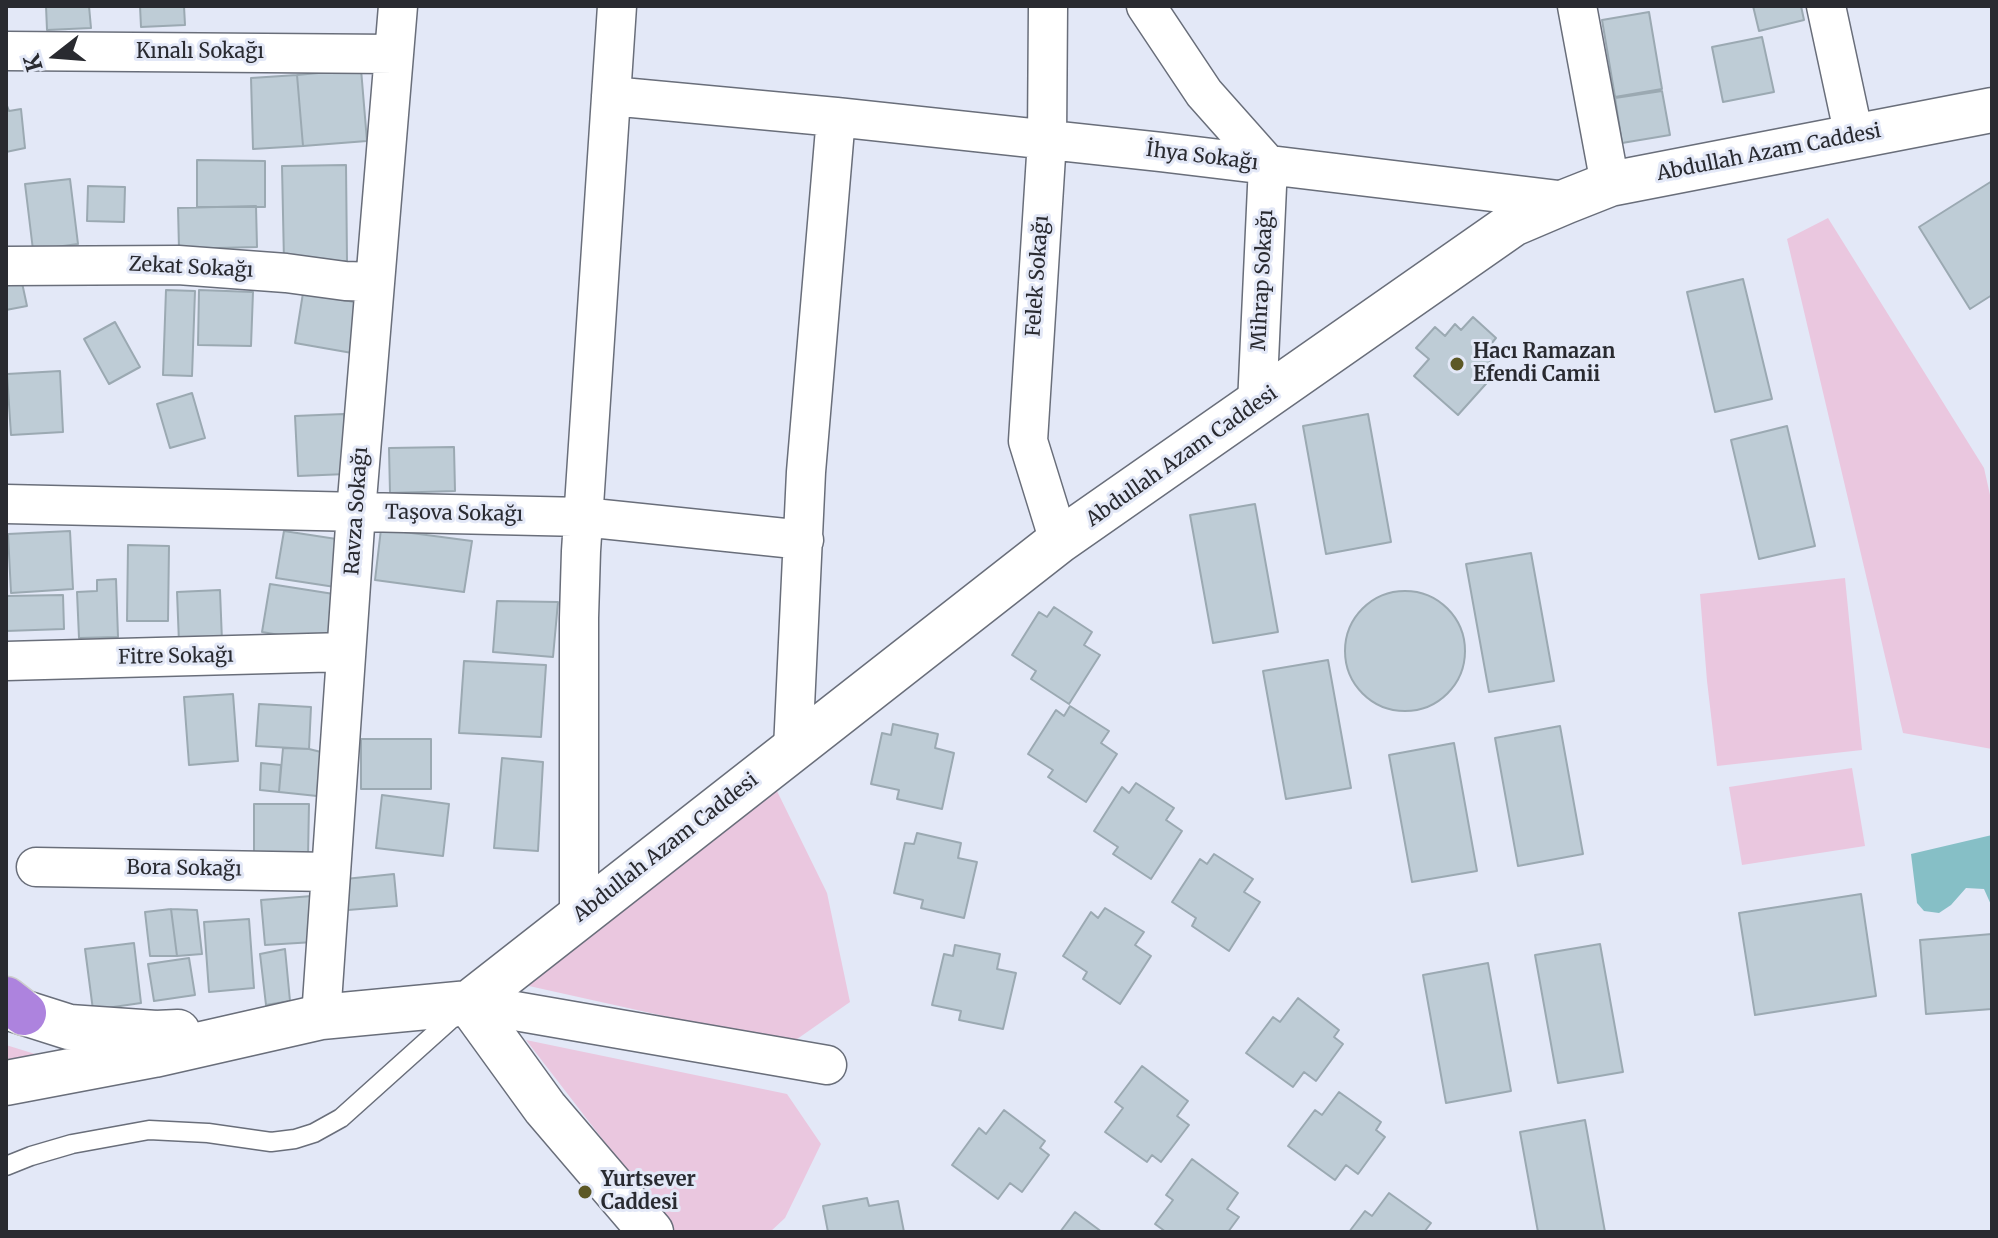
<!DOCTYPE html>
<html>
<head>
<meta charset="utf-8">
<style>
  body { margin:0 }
  #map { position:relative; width:1998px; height:1238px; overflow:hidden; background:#e3e8f7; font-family:Merriweather,serif }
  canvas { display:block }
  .frame { position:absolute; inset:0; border:8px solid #292a30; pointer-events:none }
  .north { position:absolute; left:16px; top:16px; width:80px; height:80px; -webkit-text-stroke:6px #e3e8f7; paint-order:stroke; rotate:253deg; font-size:22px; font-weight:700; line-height:32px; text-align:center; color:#292a30 }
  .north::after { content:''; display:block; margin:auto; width:28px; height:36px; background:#292a30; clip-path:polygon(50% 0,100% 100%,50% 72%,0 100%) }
</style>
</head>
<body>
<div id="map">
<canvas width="1998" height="1238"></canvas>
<div class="frame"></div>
<div class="north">K</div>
</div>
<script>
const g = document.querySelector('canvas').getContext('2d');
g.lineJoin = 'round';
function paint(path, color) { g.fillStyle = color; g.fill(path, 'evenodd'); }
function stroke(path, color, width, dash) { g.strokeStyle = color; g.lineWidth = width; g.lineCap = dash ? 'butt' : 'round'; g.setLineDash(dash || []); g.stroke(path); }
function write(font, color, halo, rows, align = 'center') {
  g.font = font + ' Merriweather,serif'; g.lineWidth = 6; g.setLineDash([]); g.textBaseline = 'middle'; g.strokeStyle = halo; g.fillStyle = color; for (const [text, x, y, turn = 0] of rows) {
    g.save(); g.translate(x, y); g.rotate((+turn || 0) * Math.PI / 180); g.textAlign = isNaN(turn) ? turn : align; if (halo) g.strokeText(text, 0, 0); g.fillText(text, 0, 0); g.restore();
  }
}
const green = new Path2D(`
  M1828 218 1984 468 1992 504V749L1903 733 1787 239Z
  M1845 578 1862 750 1717 766 1707 681 1700 594Z
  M1852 768 1865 846 1742 865 1729 787Z
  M776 789 827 893 850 1002 790 1044 520 984Z
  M526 1040 787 1094 821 1144 785 1218 770 1232H674Z
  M6 1045 48 1058 6 1068Z`);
const water = new Path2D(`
  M1992 835V907L1984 889 1966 888 1951 905 1939 913 1924 911 1917 903 1911 854Z`);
const building = new Path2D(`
  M46 6H89L91 28 47 30Z
  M140 6H184L185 25 141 27Z
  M1753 6H1801L1804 20 1759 31Z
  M1649 12 1662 89 1615 97 1602 20Z
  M1762 37 1774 92 1723 102 1712 47Z
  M361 69 367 141 303 146 297 75Z
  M297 75 303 146 253 149 251 78Z
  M1662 91 1670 135 1622 143 1615 98Z
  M6 103 9 111 21 109 25 148 6 152Z
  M197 160 265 161V207H197Z
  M346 165 347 261 284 262 282 166Z
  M70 179 78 244 33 250 25 184Z
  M1992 181V295L1970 309 1919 227Z
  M88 186 125 187 124 222 87 221Z
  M256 206 257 247 179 249 178 208Z
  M21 278 27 306 6 310V281Z
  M1743 279 1772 399 1715 412 1687 292Z
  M166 290 195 291 192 376 163 375Z
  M199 290 253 292 251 346 198 345Z
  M303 293 360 303 352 353 295 343Z
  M1473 317 1496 338 1486 350 1494 357 1485 368 1493 376 1458 415 1414 376 1429 359 1416 348 1435 327 1445 336 1455 324 1461 330Z
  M115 322 140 367 109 384 84 339Z
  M60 371 63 432 11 435 7 374Z
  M192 393 205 438 170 448 157 404Z
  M344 414 347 474 298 476 295 416Z
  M1368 414 1391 542 1326 554 1303 426Z
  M1787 426 1815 546 1759 559 1731 440Z
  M454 447 455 491 390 493 389 448Z
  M1255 504 1278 632 1213 643 1190 515Z
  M381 529 472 541 464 592 375 580Z
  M70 531 73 589 11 593 8 534Z
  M284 531 343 540 335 587 276 578Z
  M128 545 169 546 168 621H127Z
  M1531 553 1554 681 1489 692 1466 564Z
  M116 579 118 637 79 638 77 592 97 591V580Z
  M270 584 340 595 332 644 262 632Z
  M220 590 222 641 179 643 177 592Z
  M1345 651a60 60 0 1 1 120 0a60 60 0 1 1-120 0Z
  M63 595 64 629 6 631V596Z
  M497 601 558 602 553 657 493 652Z
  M1054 607 1092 632 1084 645 1100 655 1069 704 1031 679 1036 671 1012 655 1039 612 1047 617Z
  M1328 660 1351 788 1286 799 1263 671Z
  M464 661 546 665 541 737 459 733Z
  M233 694 238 761 189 765 184 697Z
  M259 704 311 707 309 749 256 746Z
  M1070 706 1109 731 1101 743 1117 754 1086 802 1048 777 1053 770 1028 754 1056 710 1064 716Z
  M893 724 938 734 935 748 954 753 942 809 897 799 899 790 871 784 882 733 891 735Z
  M1560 726 1583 854 1518 866 1495 738Z
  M361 739H431V789H361Z
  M1454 743 1477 871 1412 882 1389 755Z
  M283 748 309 749 321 752 317 796 279 792Z
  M502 758 543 762 538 851 494 848Z
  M261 763 281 765 279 792 260 790Z
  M1136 783 1174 808 1166 820 1182 831 1151 879 1113 854 1118 847 1094 831 1122 787 1129 793Z
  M382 795 449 804 443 856 376 848Z
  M254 804H309L308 857 254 856Z
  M917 833 961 843 958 858 977 862 964 918 921 908 923 900 894 893 905 843 914 844Z
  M1214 854 1253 879 1244 892 1260 902 1229 951 1192 926 1196 918 1172 902 1200 859 1207 864Z
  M394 874 397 906 348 910 345 879Z
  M1861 894 1876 996 1755 1015 1739 913Z
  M312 896 314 942 265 945 261 900Z
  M1105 908 1144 932 1135 945 1151 956 1120 1004 1083 979 1087 972 1063 956 1091 912 1098 918Z
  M171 909 197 910 202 954 177 956Z
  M171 909 177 956H150L145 912Z
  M249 919 254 988 209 992 204 922Z
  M1992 934V1009L1926 1014 1920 940Z
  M134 943 141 1003 93 1010 85 949Z
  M1600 944 1623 1072 1558 1083 1535 955Z
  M955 945 1000 954 997 969 1016 973 1003 1029 959 1020 961 1011 932 1005 944 954 953 956Z
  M285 949 290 1001 266 1005 260 954Z
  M189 958 195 995 154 1001 148 964Z
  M1488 963 1511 1091 1446 1103 1423 975Z
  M1298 998 1339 1030 1334 1037 1343 1044 1316 1081 1304 1072 1293 1087 1246 1053 1273 1017 1280 1022Z
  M1142 1066 1188 1101 1177 1116 1189 1125 1161 1162 1152 1155 1147 1162 1105 1132 1123 1108 1115 1102Z
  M1339 1092 1381 1122 1376 1130 1385 1137 1358 1174 1346 1165 1335 1180 1288 1146 1315 1110 1322 1115Z
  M1004 1110 1045 1141 1040 1148 1049 1155 1022 1192 1010 1183 998 1199 952 1165 979 1128 986 1134Z
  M1585 1120 1605 1232H1538L1520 1132Z
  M1192 1159 1238 1193 1227 1209 1239 1217 1228 1232H1166L1155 1224 1173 1200 1166 1195Z
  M1389 1193 1431 1223 1425 1231 1427 1232H1349L1365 1211 1372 1216Z
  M867 1198 869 1206 898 1201 904 1232H828L823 1206Z
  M1075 1212 1102 1232H1060Z`);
const lane = new Path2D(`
  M6 1166 31 1156 72 1144 149 1130 208 1133 271 1142 295 1139 314 1133 341 1118 458 1013`);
const street = new Path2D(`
  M1048 6 1047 140 1028 441 1059 541
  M1146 6 1204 93 1268 165 1257 404
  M1577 6 1610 184
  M1826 6 1854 136
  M6 51 394 54
  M611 96 836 117 806 472 793 749
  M836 117 1161 152 1567 201
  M6 266 178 265 286 273 345 281 375 282
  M6 504 583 517 804 540
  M6 661 346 652
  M36 867 331 872
  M579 916V618L581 551 617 6
  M469 1003 827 1065
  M321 1017 356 512 398 6`);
const secondary = new Path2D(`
  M469 1003 1059 541 1513 224 1567 201 1610 184 1992 110
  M469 1003 545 1108 651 1232
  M6 1007 69 1027 156 1033 178 1032
  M6 1083 154 1055 321 1017 469 1003`);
const highway = new Path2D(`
  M6 999 24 1013`);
const markers = [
  [1457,364,8,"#5c5825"],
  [585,1192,8,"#5c5825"]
];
const streetNames = [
  ["Kınalı Sokağı",200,52],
  ["Abdullah Azam Caddesi",1769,153,-11],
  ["İhya Sokağı",1202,157,7],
  ["Zekat Sokağı",191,268,3],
  ["Felek Sokağı",1038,276,-86],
  ["Mihrap Sokağı",1263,280,-87],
  ["Abdullah Azam Caddesi",1182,457,-35],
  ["Ravza Sokağı",357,511,-86],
  ["Taşova Sokağı",454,514,1],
  ["Fitre Sokağı",176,657,-1],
  ["Abdullah Azam Caddesi",666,848,-38],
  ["Bora Sokağı",184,869,1]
];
const poiNames = [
  ["Hacı Ramazan",1473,352],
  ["Efendi Camii",1473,375],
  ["Yurtsever",601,1180],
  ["Caddesi",601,1203]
];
paint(green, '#eac7df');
paint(water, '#86bfc6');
paint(building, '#beccd6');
stroke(building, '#9ba9b2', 2);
stroke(lane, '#696e7a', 21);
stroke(street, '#696e7a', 41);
stroke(secondary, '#696e7a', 47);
stroke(highway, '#cccccd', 47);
stroke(lane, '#fff', 18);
stroke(street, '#fff', 38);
stroke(secondary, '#fff', 44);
stroke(highway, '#ad83de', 44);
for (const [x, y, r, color] of markers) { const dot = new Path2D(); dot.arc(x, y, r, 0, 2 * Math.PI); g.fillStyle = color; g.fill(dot); stroke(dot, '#e3e8f7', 3); }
write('20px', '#292a30', '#e3e8f7', streetNames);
write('bold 20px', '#292a30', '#e3e8f7', poiNames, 'left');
</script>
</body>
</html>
